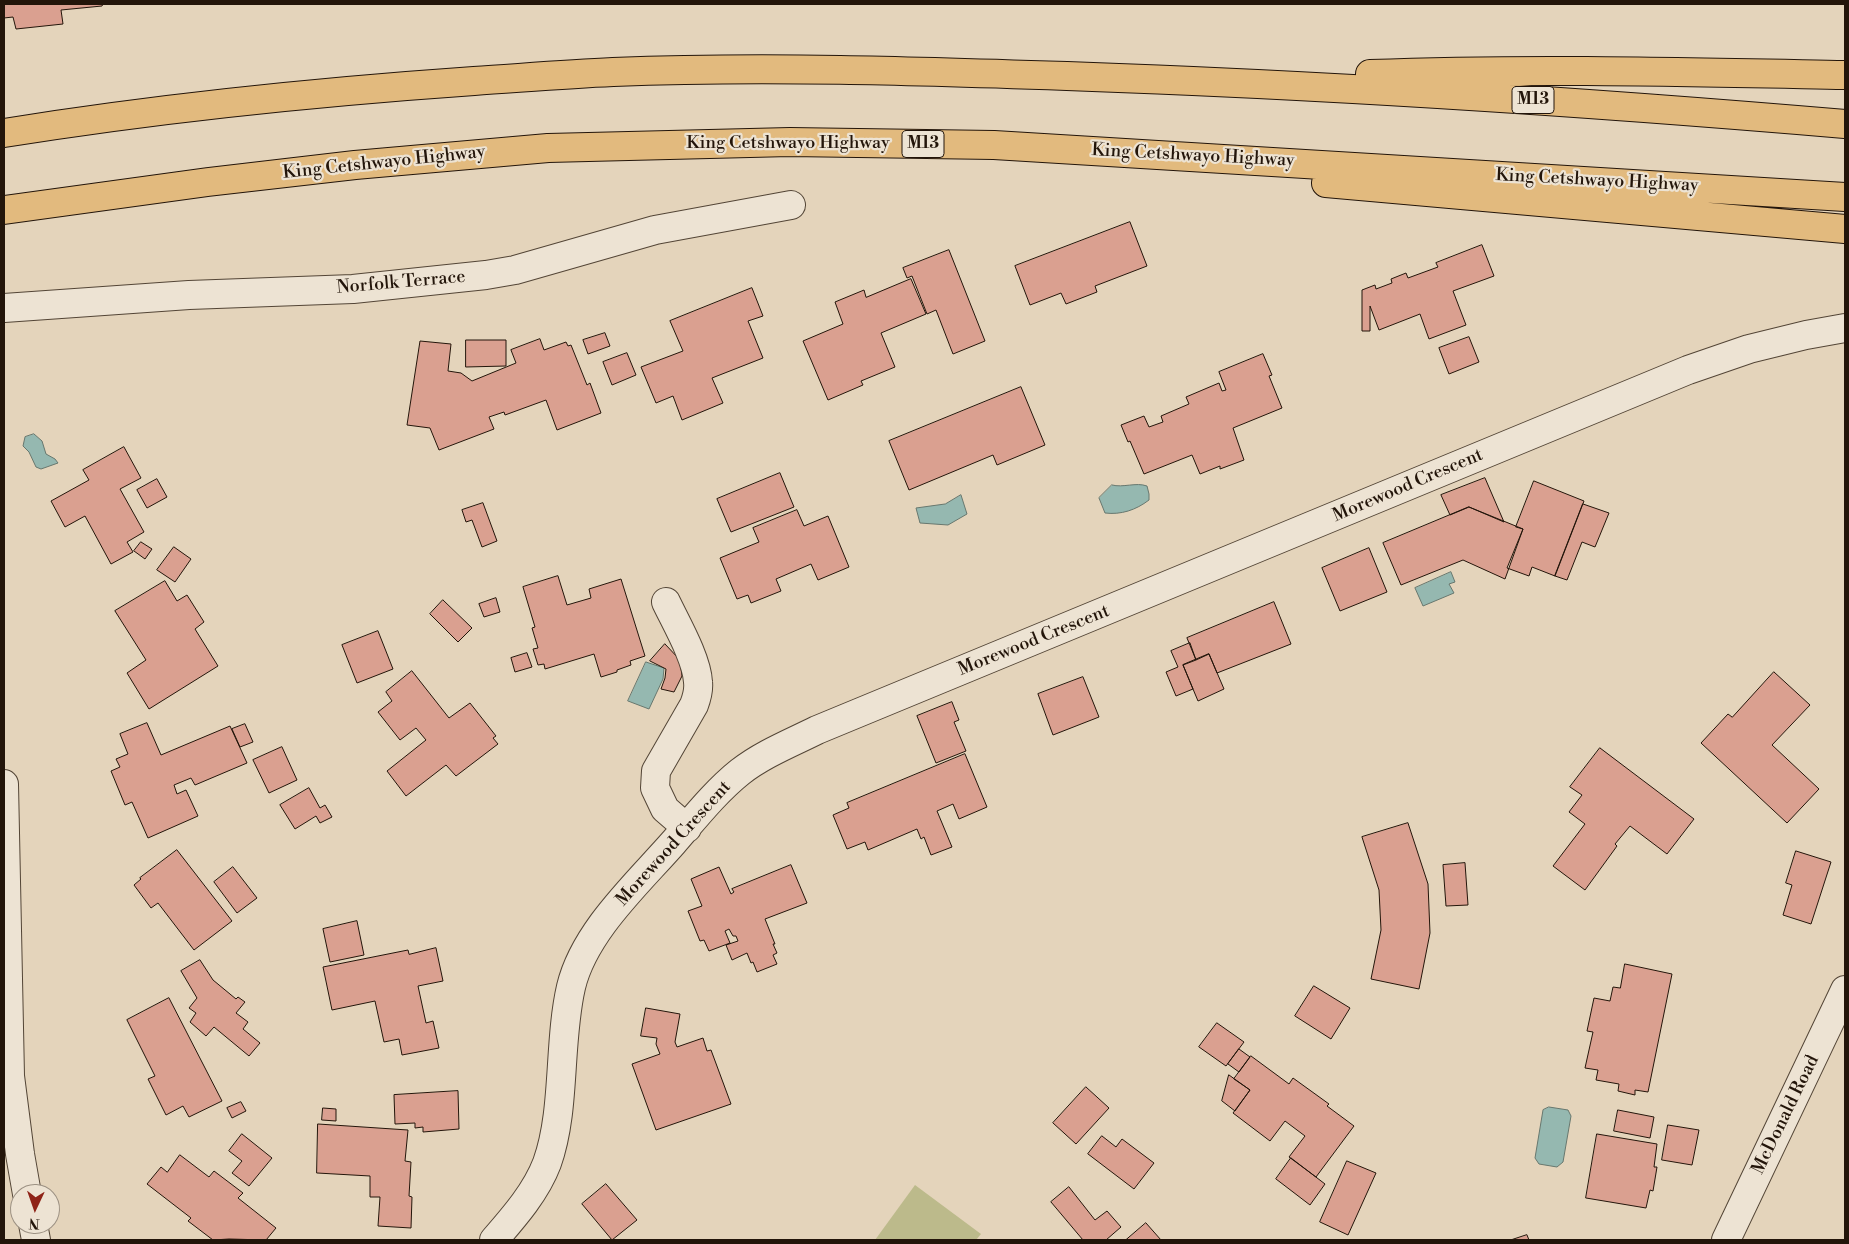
<!DOCTYPE html>
<html>
<head>
<meta charset="utf-8">
<style>
  body { margin:0 }
  #map { position:relative; width:1849px; height:1244px; overflow:hidden; background:#e4d4bb; font-family:"Libre Bodoni",serif }
  canvas { display:block }
  .frame { position:absolute; inset:0; border:5px solid #23150a; pointer-events:none }
  .north { position:absolute; left:10px; top:1184px; width:50px; height:50px; box-sizing:border-box; background:#ede3d3; border:1px solid #9c9183; border-radius:50%; rotate:183deg; font-size:14px; font-weight:700; line-height:20px; text-align:center; color:#23150a }
  .north::after { content:''; display:block; margin:auto; width:18px; height:22px; background:#8f2418; clip-path:polygon(50% 0,100% 100%,50% 72%,0 100%) }
</style>
</head>
<body>
<div id="map">
<canvas width="1849" height="1244"></canvas>
<div class="frame"></div>
<div class="north">N</div>
</div>
<script>
const g = document.querySelector('canvas').getContext('2d');
g.lineJoin = 'round';
function paint(path, color) { g.fillStyle = color; g.fill(path, 'evenodd'); }
function stroke(path, color, width, dash) { g.strokeStyle = color; g.lineWidth = width; g.lineCap = dash ? 'butt' : 'round'; g.setLineDash(dash || []); g.stroke(path); }
function write(font, color, halo, rows, align = 'center') {
  g.font = font + ' "Libre Bodoni",serif'; g.lineWidth = 4.5; g.setLineDash([]); g.textBaseline = 'middle'; g.strokeStyle = halo; g.fillStyle = color; for (const [text, x, y, turn = 0] of rows) {
    g.save(); g.translate(x, y); g.rotate((+turn || 0) * Math.PI / 180); g.textAlign = isNaN(turn) ? turn : align; if (halo) g.strokeText(text, 0, 0); g.fillText(text, 0, 0); g.restore();
  }
}
const green = new Path2D(`
  M915 1185 981 1234 976 1240H875Z`);
const water = new Path2D(`
  M34 434 42 441 46 454 55 459 58 463 41 469 36 467 29 452 23 446 25 437Z
  M1112 485C1123 488 1136 482 1147 486L1149 494V500C1136 510 1121 515 1105 513L1099 498Z
  M961 495 967 514 948 525 920 523 916 508 945 504Z
  M1451 572 1455 582 1449 584 1454 593 1423 606 1415 588Z
  M646 662 664 668 663 679 649 709 628 701Z
  M1549 1107 1568 1110 1571 1116 1563 1162 1557 1167 1539 1164 1535 1158 1543 1110Z`);
const building = new Path2D(`
  M4 4H103L102 6 61 10 63 24 16 29 13 17 4 18Z
  M1130 222 1147 266 1095 286 1097 292 1066 304 1061 293 1030 305 1015 266Z
  M1482 245 1494 276 1453 291 1466 325 1429 339 1420 314 1379 330 1370 306V331H1362V290L1375 285 1376 289 1392 283 1391 279 1406 273 1408 278 1438 267 1436 263Z
  M949 250 985 341 953 354 936 310 927 314 912 276 907 278 903 268Z
  M911 279 926 314 881 333 895 367 861 381 863 385 828 400 803 341 843 324 835 302 864 290 866 297Z
  M752 288 763 316 748 321 763 358 712 378 723 403 682 420 673 396 656 403 641 367 683 351 670 321Z
  M605 333 610 346 588 354 583 340Z
  M1469 337 1479 362 1449 374 1439 348Z
  M540 339 544 350 566 342 568 346 571 345 587 385 590 383 601 413 557 430 546 400 505 415 504 412 489 417 494 429 439 450 430 428 407 425 420 341 451 344 448 371 461 373 472 381 516 363 511 350Z
  M466 340H506V366L466 367Z
  M627 353 636 375 612 385 603 362Z
  M1263 354 1272 375 1269 376 1282 408 1233 428 1244 460 1220 469V466L1200 474 1192 455 1144 474 1130 441 1128 442 1121 425 1144 416 1149 427 1163 422 1161 416 1189 404 1186 397 1219 383 1222 391 1226 390 1219 372Z
  M1021 387 1045 445 997 465 993 455 909 490 889 441Z
  M124 447 141 478 120 489 144 532 127 542 133 552 111 564 85 516 65 527 51 501 89 480 83 470Z
  M780 473 794 507 731 532 717 499Z
  M1485 478 1504 522 1469 507 1450 515 1441 495Z
  M157 479 167 497 147 508 137 490Z
  M1534 481 1584 501 1555 576 1532 567 1529 576 1507 568 1523 529 1516 527Z
  M483 503 497 541 482 547 472 520 466 522 462 510Z
  M1583 504 1609 513 1595 547 1582 542 1567 580 1555 576Z
  M1469 507 1523 529 1505 579 1463 560 1401 585 1383 543Z
  M797 510 804 526 828 516 849 567 818 580 811 564 776 579 781 591 751 603 748 595 737 599 720 558 759 542 753 528Z
  M141 542 152 549 145 559 134 551Z
  M174 547 191 559 175 582 157 570Z
  M1369 548 1387 592 1340 611 1322 568Z
  M558 576 567 605 591 598 589 589 621 579 645 656 630 661 631 665 617 670V672L601 677 594 654 545 669 544 664 538 665 533 649 538 648 532 628 535 627 523 587Z
  M165 581 177 601 187 595 204 622 195 629 218 666 149 709 127 673 146 660 115 611Z
  M496 598 500 612 484 617 479 604Z
  M443 600 472 628 458 642 430 614Z
  M1274 602 1291 644 1217 673 1209 654 1196 660 1187 638Z
  M378 631 393 669 357 683 342 645Z
  M1190 643 1196 660 1183 665 1193 689 1176 696 1166 672 1178 667 1171 651Z
  M665 644 680 660 682 676 674 692 661 689 665 678 666 669 650 661Z
  M527 653 532 667 515 672 511 658Z
  M1209 654 1224 689 1198 701 1183 665Z
  M412 671 449 718 470 703 496 736 493 738 498 744 456 776 446 765 406 796 387 771 426 740 416 728 400 740 378 712 392 701 386 692Z
  M1774 672 1810 705 1772 745 1819 789 1787 823 1701 743 1728 714 1732 717Z
  M1083 677 1099 717 1053 735 1038 694Z
  M952 702 959 720 954 722 966 751 936 763 917 716Z
  M147 723 161 755 230 726 247 763 195 785 191 778 174 785 177 794 186 790 198 816 148 838 132 802 125 805 111 771 120 767 116 759 128 754 120 734Z
  M245 724 253 742 240 747 232 729Z
  M282 747 297 780 269 793 253 760Z
  M1600 748 1694 819 1667 854 1630 826 1615 844 1617 846 1585 890 1553 866 1585 824 1569 812 1582 795 1570 787Z
  M965 754 987 807 959 819 953 804 937 811 952 847 931 855 924 837 921 839 917 829 868 850 865 842 847 849 833 815 849 808 847 803Z
  M309 788 320 808 325 805 332 817 320 823 316 816 295 829 280 805Z
  M1408 823 1428 884 1430 933 1419 989 1371 979 1381 930 1379 890 1362 837Z
  M177 850 232 921 194 950 158 903 151 908 134 885 141 879 140 878Z
  M1796 851 1831 862 1811 924 1783 915 1792 885 1786 883Z
  M1465 863 1468 905 1446 906 1443 865Z
  M791 865 807 903 765 919 775 944H773L777 953 773 955 777 964 757 972 753 962 751 963 747 953 732 960 726 945 738 941 736 936H733L729 929 725 931 730 943 709 951 704 940 700 941 688 911 702 906 691 879 719 867 731 894 734 892 732 889Z
  M233 867 257 898 237 913 214 882Z
  M357 921 364 955 330 962 323 929Z
  M436 948 443 981 418 986 426 1023 433 1021 439 1048 402 1055 399 1039 384 1042 375 1001 332 1010 323 967 408 950 409 954Z
  M200 960 213 980 236 999 238 997 245 1002 236 1013 248 1022 243 1029 260 1043 249 1056 214 1027 206 1036 190 1022 196 1013 189 1008 197 998 181 971Z
  M1625 964 1672 974 1648 1092 1635 1090V1095L1618 1091 1619 1084 1596 1080 1598 1070 1585 1068 1593 1032 1587 1031 1594 998 1610 1001 1613 987 1620 988Z
  M1314 986 1350 1008 1331 1039 1295 1016Z
  M169 998 222 1101 189 1117 183 1106 166 1115 148 1079 155 1076 127 1020Z
  M646 1008 680 1014 675 1042 677 1047 703 1038 707 1051 711 1050 731 1104 656 1130 632 1064 660 1054 656 1044 657 1038 641 1036Z
  M1217 1023 1244 1042 1226 1066 1199 1047Z
  M1239 1049 1250 1057 1239 1072 1228 1064Z
  M1251 1056 1289 1084 1293 1078 1329 1104 1327 1106 1354 1126 1316 1177 1289 1157 1305 1136 1285 1121 1270 1141 1233 1113 1250 1090 1234 1079Z
  M1229 1075 1250 1090 1235 1111 1222 1101Z
  M1086 1087 1109 1108 1076 1144 1053 1123Z
  M458 1091 459 1129 423 1132V1127L415 1128V1123L395 1124 394 1095Z
  M241 1102 246 1111 232 1118 227 1108Z
  M323 1108 336 1109V1121L322 1120Z
  M1618 1110 1654 1117 1650 1138 1614 1131Z
  M318 1124 408 1130 405 1161 411 1162 409 1196 412 1197 411 1228 378 1226 380 1197H370V1176L317 1173Z
  M1668 1125 1699 1130 1692 1165 1662 1160Z
  M242 1134 272 1158 249 1186 232 1173 242 1161 229 1151Z
  M1597 1134 1657 1144 1654 1167H1657L1653 1191 1650 1190 1646 1208 1586 1198Z
  M1102 1136 1116 1147 1122 1139 1154 1163 1134 1189 1088 1154Z
  M180 1155 209 1177 214 1171 243 1193 238 1198 276 1228 266 1240 229 1239 213 1240 188 1221 191 1218 147 1184 161 1167 167 1172Z
  M1291 1158 1325 1184 1310 1205 1276 1179Z
  M1347 1161 1376 1173 1348 1235 1320 1222Z
  M606 1184 637 1220 612 1240 582 1204Z
  M1069 1187 1095 1220 1107 1211 1121 1227 1106 1240H1083L1051 1202Z
  M1146 1223 1161 1240H1126Z
  M1527 1235 1529 1240H1511Z`);
const minor = new Path2D(`
  M4 308 189 295 353 289 486 275 515 270 655 230 791 205
  M666 602C676 623 697 659 698 682 699 690 697 697 694 705L656 771 655 788 665 809 687 828
  M4 784 10 1076 20 1154 27 1194
  M33 1224 36 1240
  M494 1240C514 1217 536 1192 547 1163 566 1110 558 1043 571 987 584 932 637 884 673 843 694 819 715 792 740 772 763 754 791 743 817 730L1688 370 1749 349 1806 335 1845 328
  M1726 1240 1845 990`);
const highway = new Path2D(`
  M1370 74C1528 68 1687 72 1845 75
  M4 133C160 108 316 92 474 81 520 78 566 74 613 72 764 66 916 71 1067 76 1327 85 1586 102 1845 124
  M1326 183 1845 229
  M4 210 208 182 355 165 548 148 790 142 994 145 1845 197`);
const shields = [
  [1533,100,42],
  [923,144,42]
];
const shieldNames = [
  ["M13",1533,100],
  ["M13",923,144]
];
const streetNames = [
  ["King Cetshwayo Highway",788,144],
  ["King Cetshwayo Highway",1193,156,3],
  ["King Cetshwayo Highway",384,163,-6],
  ["King Cetshwayo Highway",1597,181,3],
  ["Norfolk Terrace",401,283,-5],
  ["Morewood Crescent",1408,486,-23],
  ["Morewood Crescent",1034,641,-22],
  ["Morewood Crescent",674,844,-48],
  ["McDonald Road",1786,1115,-64]
];
paint(green, '#bcba8b');
paint(water, '#95b8b0');
stroke(water, '#67776e', 1);
paint(building, '#daa090');
stroke(building, '#23150a', 1);
stroke(minor, '#534536', 30);
stroke(highway, '#23150a', 30);
stroke(minor, '#ede3d3', 28);
stroke(highway, '#e2ba7e', 28);
for (const [x, y, w] of shields) { const box = new Path2D(); box.roundRect(x - w / 2, y - 13.5, w, 27, 4); g.fillStyle = '#ede3d3'; g.fill(box); stroke(box, '#23150a', 1); }
write('bold 16px', '#23150a', null, shieldNames);
write('18px', '#23150a', '#ede3d3', streetNames);
</script>
</body>
</html>
